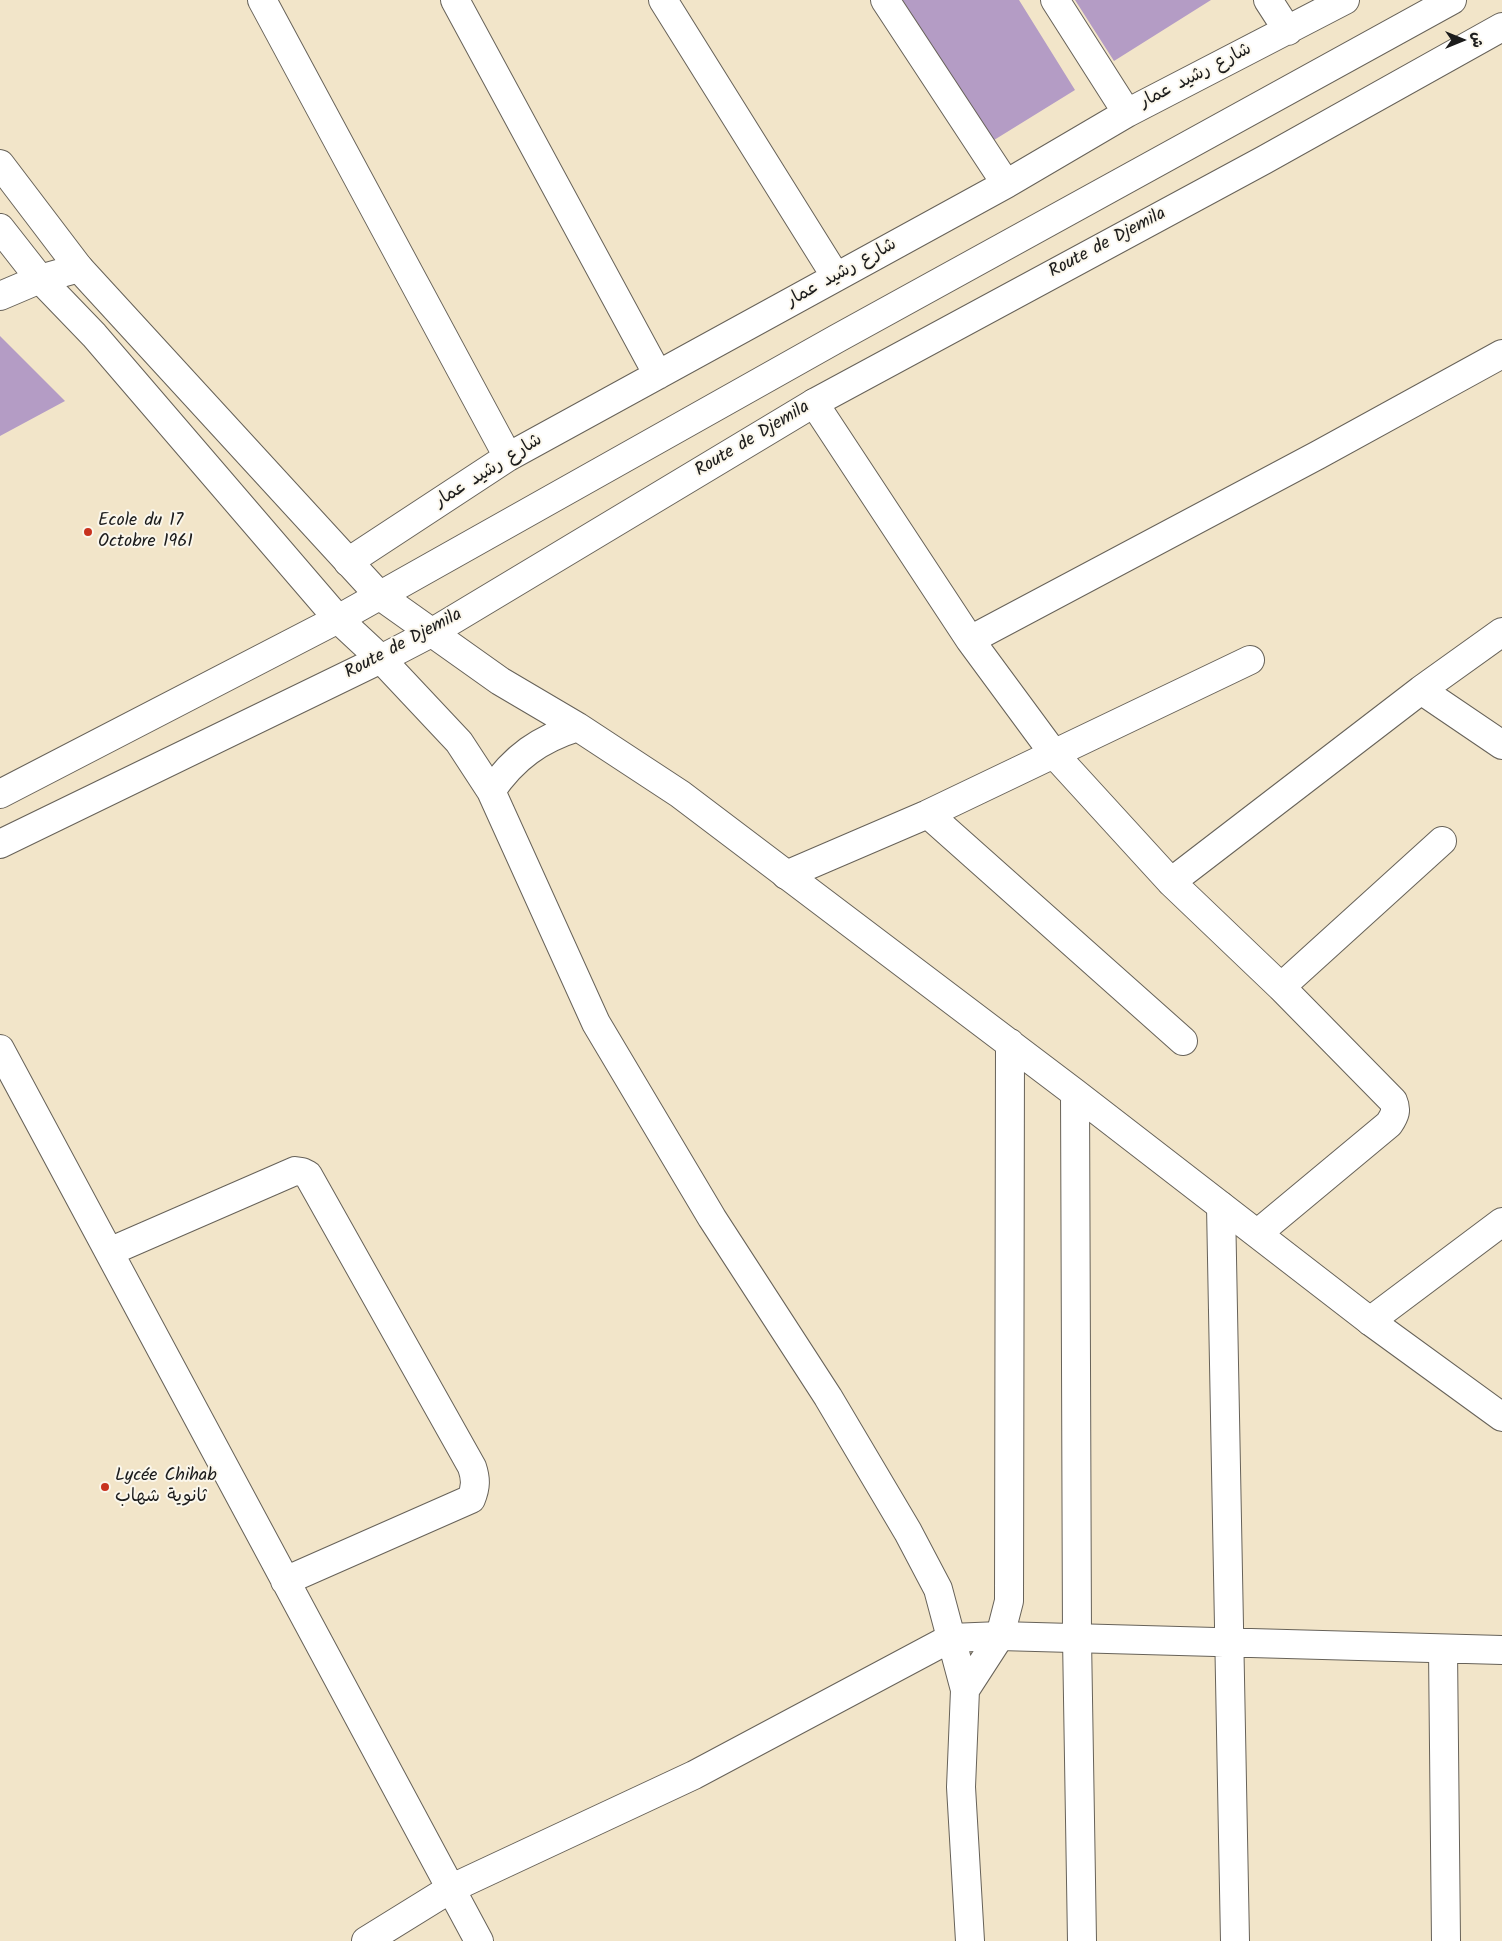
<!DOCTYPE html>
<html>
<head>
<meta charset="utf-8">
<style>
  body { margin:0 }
  #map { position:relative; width:1502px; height:1941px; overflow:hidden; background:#f2e5c9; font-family:Kalam,"Playpen Sans Arabic",sans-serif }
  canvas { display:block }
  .north { position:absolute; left:1437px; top:15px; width:50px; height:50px; -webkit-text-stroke:4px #fbf7ec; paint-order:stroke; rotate:90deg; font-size:14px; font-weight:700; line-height:20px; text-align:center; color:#1c1c1c }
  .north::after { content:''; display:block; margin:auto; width:18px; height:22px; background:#1c1c1c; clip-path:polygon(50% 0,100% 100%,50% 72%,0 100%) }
</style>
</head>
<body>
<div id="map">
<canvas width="1502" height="1941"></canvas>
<div class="north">ش</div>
</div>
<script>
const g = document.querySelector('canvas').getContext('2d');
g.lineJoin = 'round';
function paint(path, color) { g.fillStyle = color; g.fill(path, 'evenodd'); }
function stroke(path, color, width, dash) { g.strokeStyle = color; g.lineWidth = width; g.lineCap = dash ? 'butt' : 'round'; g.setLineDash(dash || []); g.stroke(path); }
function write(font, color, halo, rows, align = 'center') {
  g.font = font + ' Kalam,"Playpen Sans Arabic",sans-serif'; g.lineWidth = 4; g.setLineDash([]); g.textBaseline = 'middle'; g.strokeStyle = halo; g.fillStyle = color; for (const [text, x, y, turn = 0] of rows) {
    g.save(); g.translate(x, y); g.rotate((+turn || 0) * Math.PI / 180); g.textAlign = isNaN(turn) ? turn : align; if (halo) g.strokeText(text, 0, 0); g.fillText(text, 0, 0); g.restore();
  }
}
const building = new Path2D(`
  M897 0H1019L1075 90 986 145Z
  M1075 0H1211L1114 61Z
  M0 336 65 401 0 436Z`);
const minor = new Path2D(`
  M262 0 508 457
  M455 0 658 375
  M663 0 836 277
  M885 0 1006 184
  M1055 0 1127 113
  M1268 0 1288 31
  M0 296 40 279 79 268
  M814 403 970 640 1054 754 1171 882 1281 987 1393 1101C1397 1110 1395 1115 1389 1124L1258 1233
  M348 562 508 457 1006 184 1127 113 1345 0
  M970 640 1318 455 1502 354
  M1421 690 1502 745
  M928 814 1183 1041
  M786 875 928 814 1250 660
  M1171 882 1421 690 1502 632
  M1281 987 1442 841
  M0 1049 479 1941
  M1221 1206 1235 1941
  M109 1252 295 1171 302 1172 308 1175 472 1467C476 1479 476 1487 471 1499L285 1581
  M1370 1321 1502 1222
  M1443 1649 1446 1941
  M366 1941 450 1889 694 1775 951 1638 1000 1636 1502 1650`);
const tertiary = new Path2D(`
  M0 164 79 268 379 595 500 681 578 727 680 794 1075 1093 1370 1321 1502 1417
  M0 228 40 279 94 335 338 619 381 659 459 742 491 791 596 1023 712 1218 828 1397 908 1532 938 1589 965 1690 961 1787 970 1941
  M491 791C514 757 540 739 578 727
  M1075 1093 1077 1638 1082 1941
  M965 1690 1000 1636 1009 1601 1010 1043`);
const primary = new Path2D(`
  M0 794 338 619 838 338 1452 0
  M0 844 381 659 431 633 814 403 1264 160 1502 27`);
const markers = [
  [88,532,5,"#c8321e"],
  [105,1487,5,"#c8321e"]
];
const streetNames = [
  ["شارع رشيد عمار",1196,77,-27],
  ["Route de Djemila",1108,244,-28],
  ["شارع رشيد عمار",842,274,-29],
  ["Route de Djemila",753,440,-31],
  ["شارع رشيد عمار",489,472,-32],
  ["Route de Djemila",404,645,-28]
];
const poiNames = [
  ["Ecole du 17",98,522],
  ["Octobre 1961",98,543],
  ["Lycée Chihab",115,1477],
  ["ثانوية شهاب",115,1498]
];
paint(building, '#b49cc5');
stroke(minor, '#676259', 30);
stroke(tertiary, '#676259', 30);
stroke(primary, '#676259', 30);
stroke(minor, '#fff', 28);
stroke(tertiary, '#fff', 28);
stroke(primary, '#fff', 28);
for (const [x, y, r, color] of markers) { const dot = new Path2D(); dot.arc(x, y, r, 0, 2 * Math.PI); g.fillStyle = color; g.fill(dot); stroke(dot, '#fbf7ec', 2); }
write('18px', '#1c1c1c', '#fbf7ec', streetNames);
write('18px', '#1c1c1c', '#fbf7ec', poiNames, 'left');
</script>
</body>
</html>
